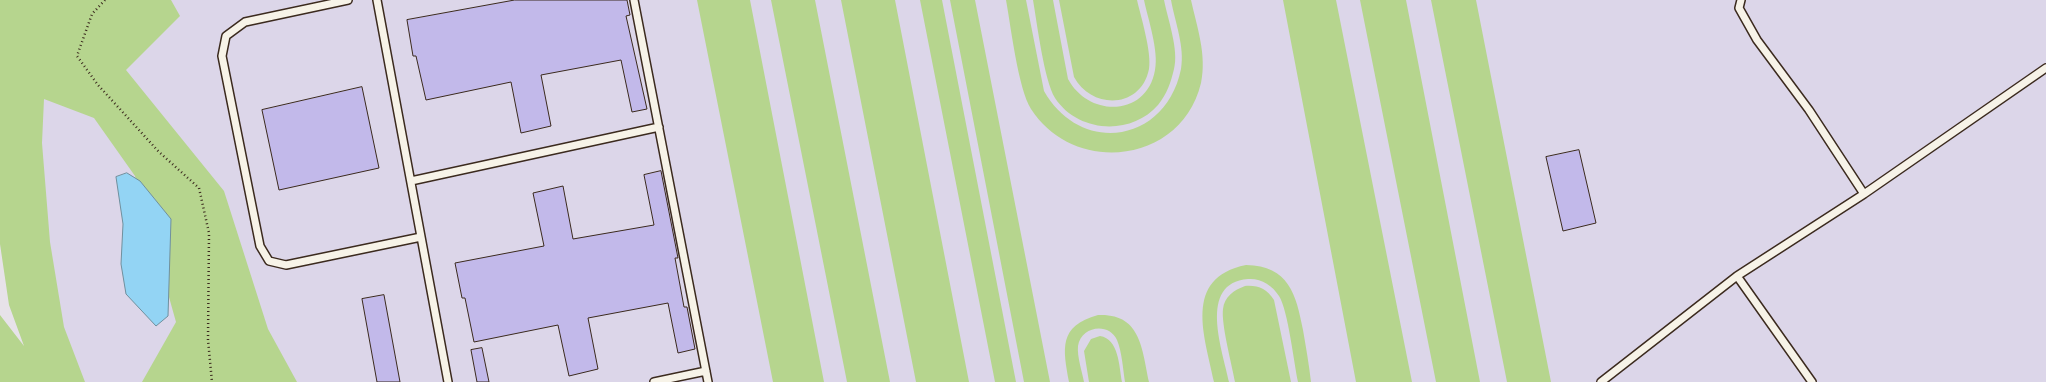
<!DOCTYPE html>
<html>
<head>
<meta charset="utf-8">
<style>
  body { margin:0 }
  canvas { display:block; background:#e7e2e9 }
</style>
</head>
<body>
<canvas width="2046" height="382"></canvas>
<script>
const g = document.querySelector('canvas').getContext('2d');
g.lineJoin = 'round';
function paint(path, color) { g.fillStyle = color; g.fill(path, 'evenodd'); }
function stroke(path, color, width, dash) { g.strokeStyle = color; g.lineWidth = width; g.lineCap = dash ? 'butt' : 'round'; g.setLineDash(dash || []); g.stroke(path); }
const built = new Path2D(`
  M42 0H2046V382H64L20 251Z`);
const green = new Path2D(`
  M0 0H171L180 16 126 70 224 191 268 329 297 382H142L176 322 135 176 94 118 44 99 42 143 50 242 64 327 85 382H0V315L24 346 9 305 0 244Z
  M697 0H750L824 382H773Z
  M771 0H815L890 382H847Z
  M841 0H895L969 382H916Z
  M920 0H942L1016 382H995Z
  M950 0H975L1050 382H1024Z
  M1006 0H1026L1044 91C1081 156 1166 143 1181 69 1185 47 1175 22 1171 0H1191C1197 27 1207 55 1201 83 1182 164 1074 176 1031 109 1018 88 1011 27 1006 0Z
  M1033 0H1053L1068 79C1089 118 1147 117 1155 70 1159 51 1148 19 1144 0H1164C1168 20 1179 50 1174 69 1171 82 1167 94 1158 105 1131 136 1078 133 1055 98 1044 80 1037 23 1033 0Z
  M1059 0H1137C1141 17 1152 53 1149 69 1141 109 1092 110 1074 77Z
  M1283 0H1336L1412 382H1356Z
  M1360 0H1406L1480 382H1436Z
  M1431 0H1476L1551 382H1507Z
  M1246 265C1289 266 1296 294 1303 330 1306 347 1309 365 1311 382H1298C1294 363 1288 310 1279 296 1272 285 1261 278 1248 279 1197 283 1223 351 1229 382H1214C1205 337 1182 278 1246 265Z
  M1245 286C1258 285 1267 289 1274 300L1291 382H1235C1232 365 1221 324 1223 309 1224 297 1234 290 1245 286Z
  M1098 315C1141 313 1142 349 1149 382H1125C1123 369 1122 352 1117 340 1109 322 1081 326 1078 346 1077 357 1082 371 1084 382H1069C1063 349 1058 326 1098 315Z
  M1100 336C1119 339 1119 366 1122 382H1089L1084 351 1091 339Z`);
const water = new Path2D(`
  M127 173 140 181 171 219 168 316 156 326 126 294 121 264 123 224 116 177Z`);
const building = new Path2D(`
  M515 0H627L630 15 626 16 647 109 632 112 621 60 541 75 551 126 521 133 511 82 426 100 416 56H413L407 20Z
  M362 87 379 168 279 190 262 110Z
  M1579 150 1596 223 1563 231 1546 157Z
  M661 171 678 258H675L684 307H687L695 349 678 353 668 303 588 318 598 369 569 376 558 325 474 342 465 298H462L455 263 544 246 533 193 563 186 573 239 654 225 644 175Z
  M384 295 400 382H377L362 299Z
  M482 348 489 382H477L471 350Z`);
const path = new Path2D(`
  M105 0 92 14 77 56 98 85 159 152 199 188 209 233 208 340 212 382`);
const service = new Path2D(`
  M348 0 245 22 226 36 222 56 260 246 269 261 286 265 421 237
  M377 0 448 382
  M634 0 708 382
  M1741 0 1739 8 1757 40 1809 110 1864 194
  M411 181 659 127
  M1737 276 1812 382
  M654 382 706 371
  M1601 382 1737 276 1864 194 2046 68`);
paint(built, '#dcd6e9');
paint(green, '#b6d58e');
paint(water, '#93d4f4');
stroke(water, '#70909e', 1);
paint(building, '#c2b9ea');
stroke(building, '#3b2a1e', 1);
stroke(service, '#3b2a1e', 10);
stroke(path, '#3b2a1e', 2.5, [1, 3]);
stroke(service, '#f7f3e8', 7);
</script>
</body>
</html>
